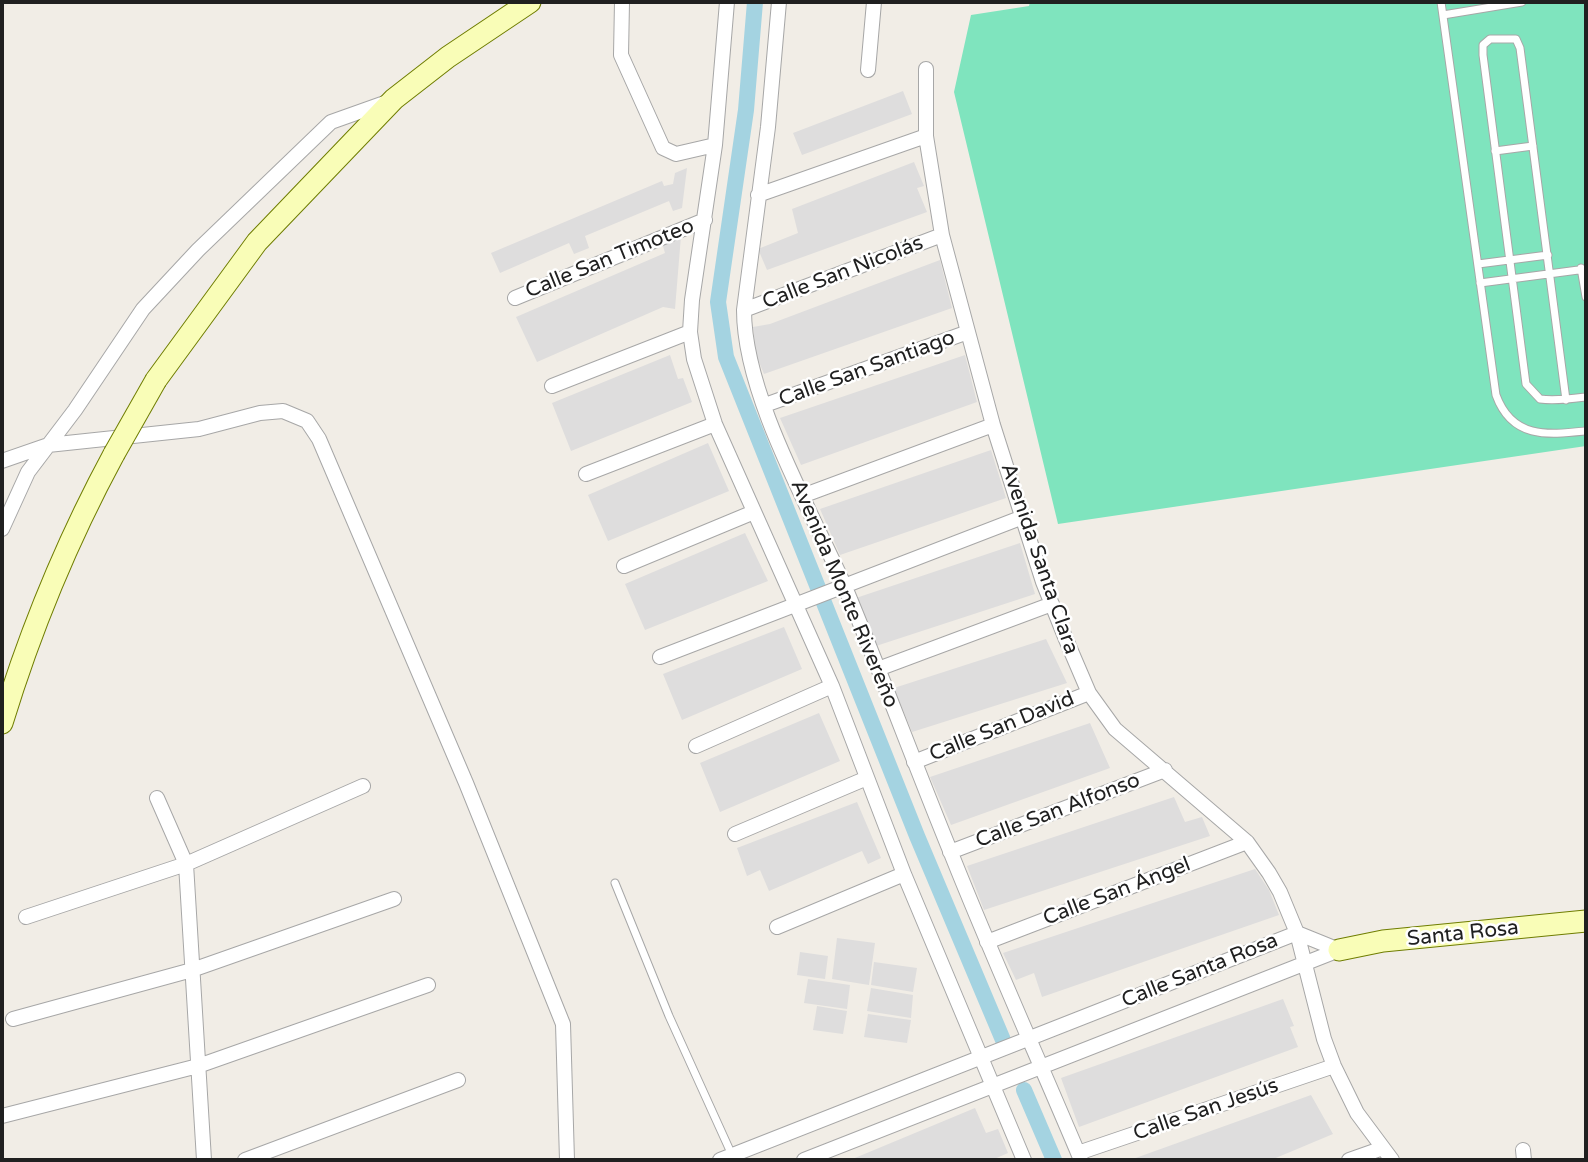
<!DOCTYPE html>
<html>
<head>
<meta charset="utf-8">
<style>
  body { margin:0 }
  #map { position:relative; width:1588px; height:1162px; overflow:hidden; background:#f1ede6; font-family:"Varela Round",sans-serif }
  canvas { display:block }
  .frame { position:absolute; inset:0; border:4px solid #202020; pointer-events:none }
</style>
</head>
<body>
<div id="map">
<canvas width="1588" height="1162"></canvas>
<div class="frame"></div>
</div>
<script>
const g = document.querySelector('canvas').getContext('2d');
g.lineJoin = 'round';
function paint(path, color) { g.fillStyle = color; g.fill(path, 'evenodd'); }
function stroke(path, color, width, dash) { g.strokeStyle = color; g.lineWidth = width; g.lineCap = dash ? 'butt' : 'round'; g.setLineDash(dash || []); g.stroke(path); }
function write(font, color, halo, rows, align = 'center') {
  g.font = font + ' "Varela Round",sans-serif'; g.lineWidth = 5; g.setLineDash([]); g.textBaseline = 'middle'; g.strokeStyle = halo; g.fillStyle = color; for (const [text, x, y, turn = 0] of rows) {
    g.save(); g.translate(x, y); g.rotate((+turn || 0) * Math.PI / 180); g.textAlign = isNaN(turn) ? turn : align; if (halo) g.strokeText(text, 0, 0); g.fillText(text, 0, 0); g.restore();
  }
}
const residential = new Path2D(`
  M903 91 912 114 802 155 793 133Z
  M914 162 924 186 917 188 927 212 767 270 758 249 798 233 792 209Z
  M687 168 682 208 673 211 669 201 585 236 589 248 574 254 569 243 500 273 491 253 662 181 664 186 673 184 675 173Z
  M681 236 675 309 663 307 537 362 516 317 665 253 662 243Z
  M940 260 952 308 764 374 756 355 753 327 770 324Z
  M670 355 678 379 683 378 692 402 571 451 552 403Z
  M965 355 977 402 801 465 780 418Z
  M708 443 729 491 608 541 588 495Z
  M991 450 1006 498 840 555 820 509Z
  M745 533 768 581 645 630 625 584Z
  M1020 543 1035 594 876 646 856 598Z
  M784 627 802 669 682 720 663 674Z
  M1046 639 1067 683 912 732 894 688Z
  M819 713 840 761 720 812 700 763Z
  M1090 723 1110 768 951 825 930 777Z
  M1174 797 1185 822 1202 817 1210 836 984 910 967 866Z
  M857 802 881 858 868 864 862 851 769 891 760 870 747 876 737 848Z
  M1255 869 1269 890 1279 915 1042 997 1034 973 1016 980 1003 953Z
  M837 938 875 943 869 985 832 979Z
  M800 952 828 956 825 979 797 975Z
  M874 962 917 968 913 992 871 985Z
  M808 979 850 985 847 1009 804 1003Z
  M871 988 913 995 911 1018 867 1011Z
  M1283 999 1294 1026 1290 1027 1298 1047 1079 1127 1061 1078Z
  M817 1006 847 1011 843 1034 813 1030Z
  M868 1014 911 1020 907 1043 864 1037Z
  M1311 1095 1333 1134 1271 1160H1130Z
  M975 1108 986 1133 998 1129 1008 1153 992 1160H850Z`);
const pitch = new Path2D(`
  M1030 2H1586V446L1058 524 954 92 971 15 1029 6Z`);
const canal = new Path2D(`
  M755 2 746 110 718 302 726 357 917 836 1003 1040
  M1024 1090 1054 1160`);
const service = new Path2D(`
  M1441 2 1496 395C1512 439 1547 435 1586 431
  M1443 15 1522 2
  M1495 151 1533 146
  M1478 264 1548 255
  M1581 268 1586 297
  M1480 283 1586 269
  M1566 400 1520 48 1516 39H1490L1483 45V55L1526 384 1540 399C1556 401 1570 399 1586 397
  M615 883 669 1016 732 1155`);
const minor = new Path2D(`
  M622 2 621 55 663 148 676 154 715 145
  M727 2 715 145 692 300 690 332 694 359 715 424 832 686 904 874 1024 1160
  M779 2 768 127 744 310C744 395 810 508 845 587 882 675 915 765 951 853 992 956 1038 1058 1081 1160
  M926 69V136L942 235 993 425 1043 582 1065 637 1089 693 1115 729 1247 842 1269 873 1280 892 1297 933 1324 1039 1334 1066 1357 1113 1392 1160
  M868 70 874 2
  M758 195 926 136
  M515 298 705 220
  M744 310 942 235
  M552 386 690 332
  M765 405 968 332
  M2 461 48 445 199 429 260 413 283 411 307 421 319 439 466 783 563 1024 567 1160
  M586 474 715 424
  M802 496 993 425
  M2 529 28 472 75 410 143 309 198 250 331 122 390 101
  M624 566 754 512
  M660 657 1023 517
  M878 669 1052 604
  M696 746 832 686
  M914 762 1089 693
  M157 798 186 864 204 1160
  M735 834 867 778
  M950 852 1165 770
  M26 917 186 864 363 786
  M777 927 904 874
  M987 942 1247 842
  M13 1019 192 970 394 899
  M2 1116 198 1066 428 985
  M1523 1150 1524 1160
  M1078 1153 1334 1066
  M245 1160 458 1080
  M720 1160 1297 933 1339 950
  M804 1160 1339 950
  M1349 1160 1383 1148`);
const secondary = new Path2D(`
  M156 380 257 242 394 99 448 57 530 2
  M2 723C31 628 67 541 114 454
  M1339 950 1383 941 1586 921`);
const secondaryBridge = new Path2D(`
  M114 454 156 380`);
const streetNames = [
  ["Calle San Timoteo",610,259,-22],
  ["Calle San Nicolás",843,273,-21],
  ["Calle San Santiago",867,369,-20],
  ["Avenida Santa Clara",1039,559,71],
  ["Avenida Monte Rivereño",844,594,67],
  ["Calle San David",1002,727,-22],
  ["Calle San Alfonso",1058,811,-21],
  ["Calle San Ángel",1117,892,-21],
  ["Santa Rosa",1463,934,-6],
  ["Calle Santa Rosa",1200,971,-22],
  ["Calle San Jesús",1206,1110,-19]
];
paint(residential, '#dedddd');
paint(pitch, '#7fe4be');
stroke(canal, '#a4d3e1', 16);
stroke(service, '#a7a7a7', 9);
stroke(minor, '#a7a7a7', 16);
stroke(secondary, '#6f7d00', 23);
stroke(service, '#fff', 7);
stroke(minor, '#fff', 14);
stroke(secondary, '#f9fdb7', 21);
stroke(secondaryBridge, '#6f7d00', 23, []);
stroke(secondaryBridge, '#f9fdb7', 21);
write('21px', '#202020', '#fff', streetNames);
</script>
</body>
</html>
